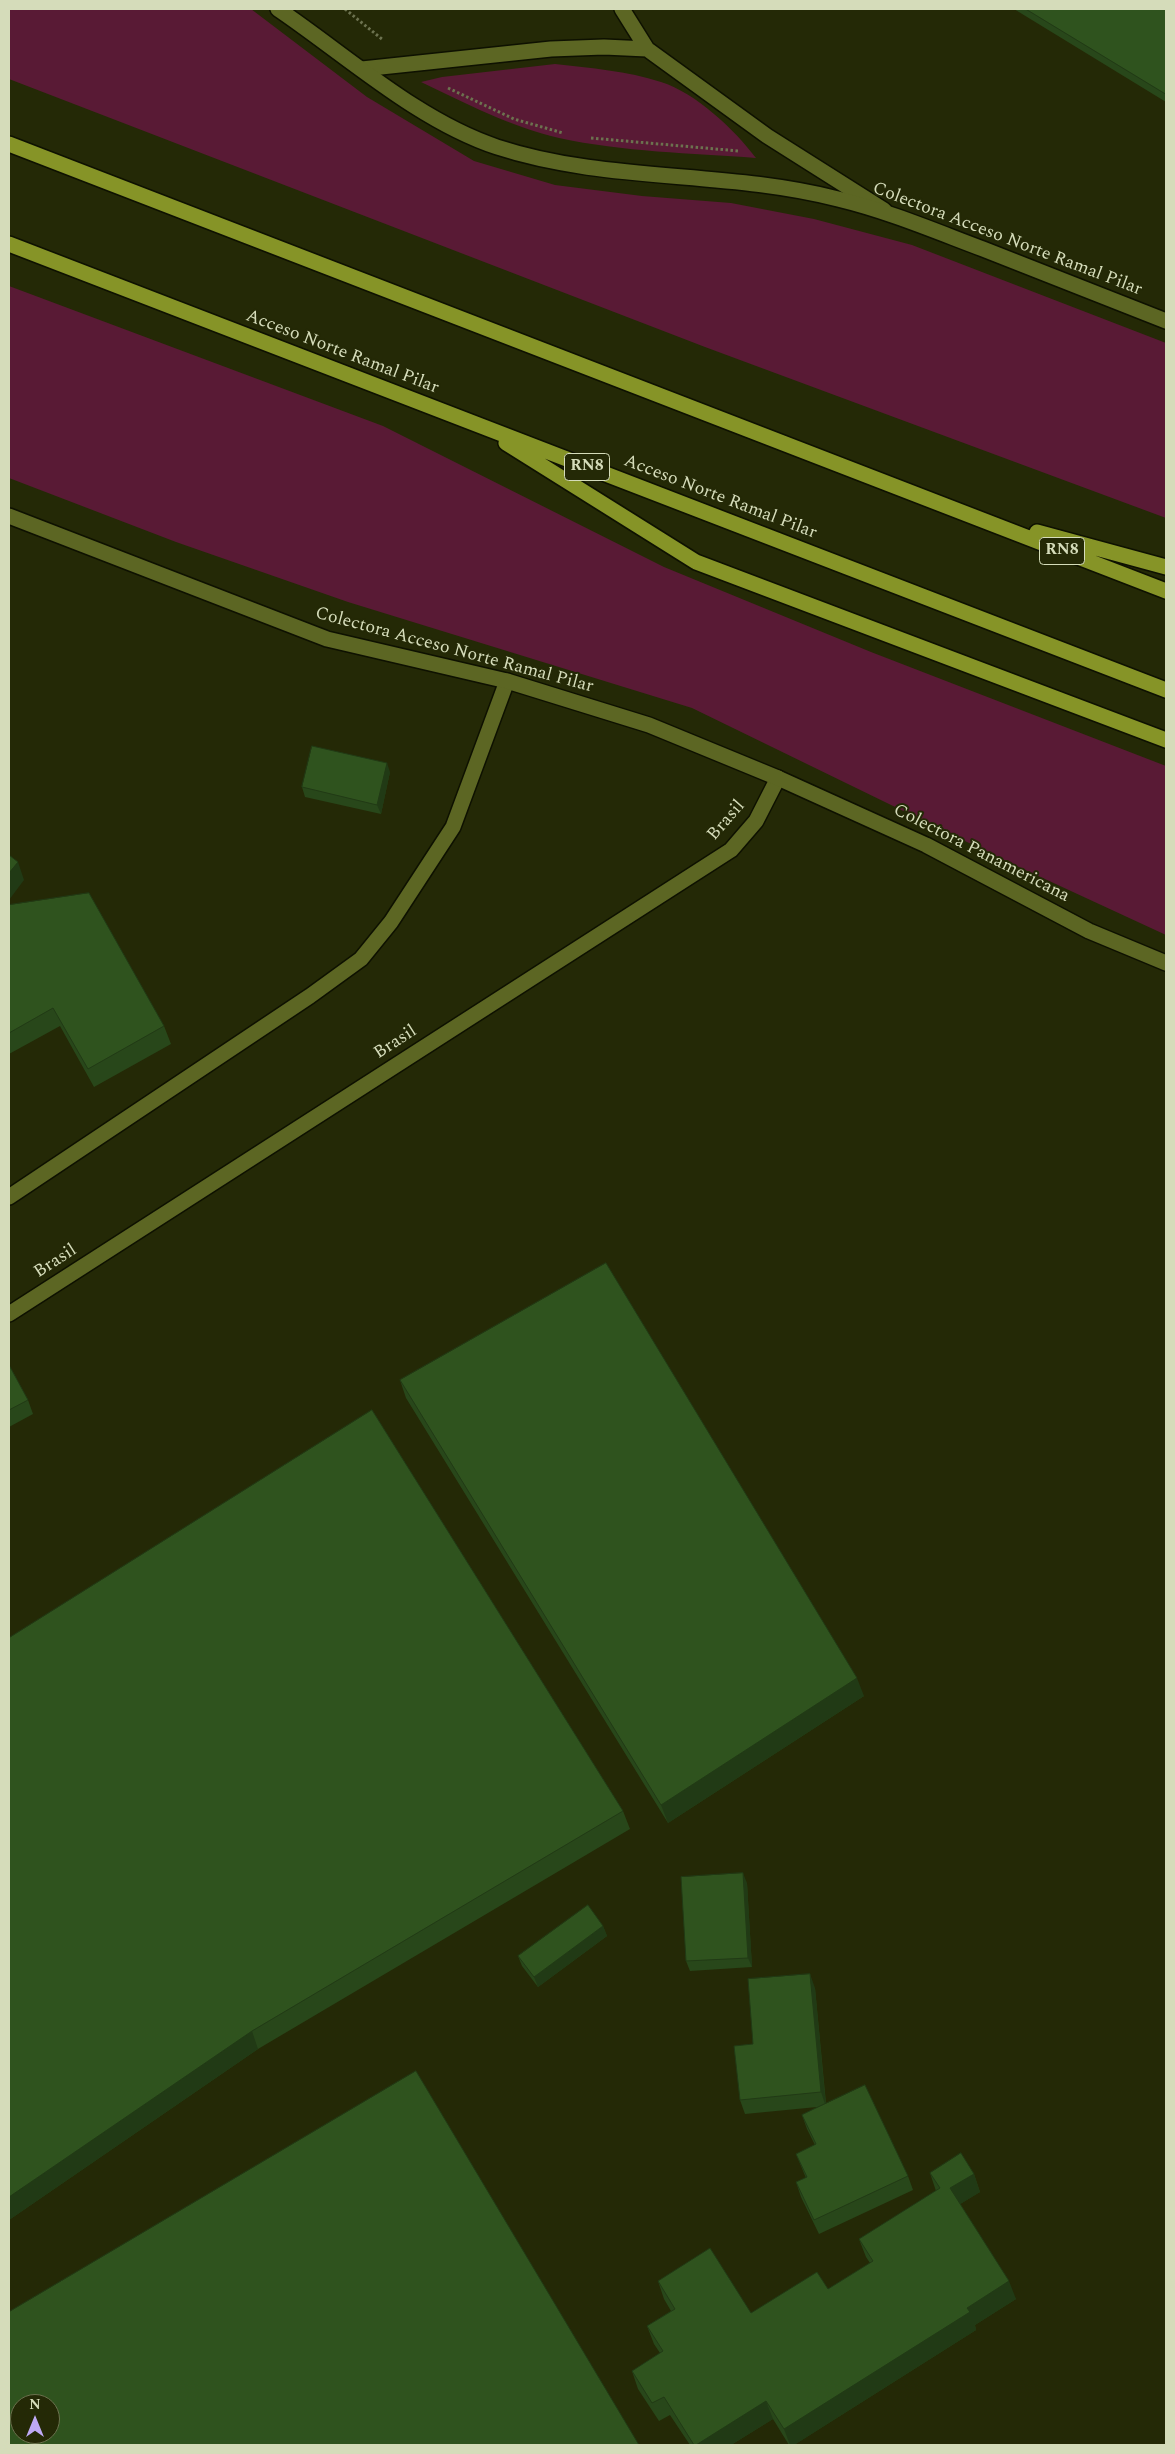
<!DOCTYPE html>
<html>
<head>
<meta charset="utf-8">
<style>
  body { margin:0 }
  #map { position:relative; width:1175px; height:2454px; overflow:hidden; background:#242906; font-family:Spectral,serif }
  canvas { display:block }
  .frame { position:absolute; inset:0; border:10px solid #d5dcba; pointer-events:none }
  .north { position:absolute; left:10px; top:2394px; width:50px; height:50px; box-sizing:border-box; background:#242906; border:1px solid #6b714e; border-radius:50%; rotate:0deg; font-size:14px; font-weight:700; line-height:20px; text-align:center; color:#d5dcba }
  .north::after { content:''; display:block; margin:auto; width:18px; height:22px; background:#bea9f4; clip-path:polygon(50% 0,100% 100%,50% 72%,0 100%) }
</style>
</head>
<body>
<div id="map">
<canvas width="1175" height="2454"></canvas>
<div class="frame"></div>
<div class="north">N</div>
</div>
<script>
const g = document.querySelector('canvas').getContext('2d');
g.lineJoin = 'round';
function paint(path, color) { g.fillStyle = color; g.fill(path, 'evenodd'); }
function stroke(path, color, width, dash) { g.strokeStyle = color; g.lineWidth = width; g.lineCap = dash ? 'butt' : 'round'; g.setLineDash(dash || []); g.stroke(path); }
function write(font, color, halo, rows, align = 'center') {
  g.font = font + ' Spectral,serif'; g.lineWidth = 4; g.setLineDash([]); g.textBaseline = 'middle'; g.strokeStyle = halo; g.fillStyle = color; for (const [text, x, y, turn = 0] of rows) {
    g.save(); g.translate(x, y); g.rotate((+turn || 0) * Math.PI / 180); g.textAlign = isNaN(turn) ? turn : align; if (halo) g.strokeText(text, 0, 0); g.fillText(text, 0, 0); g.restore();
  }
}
const green = new Path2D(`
  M9 9H251L367 97 474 161 555 185 642 196 731 203 814 219 912 245 1166 343V518L705 347 9 79Z
  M555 64C591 68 627 71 661 82 696 93 735 130 756 158 691 153 623 152 559 138 511 127 465 103 421 82L442 77Z
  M9 286 383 426 664 567 871 652 1166 766V935L1006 861 692 708 348 602 176 542 9 478Z`);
const path = new Path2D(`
  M345 9 383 40
  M448 88 514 119 563 133
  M591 138 739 151`);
const service = new Path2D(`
  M622 9 647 49
  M362 69 551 49 604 47 647 49 767 136 884 210
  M9 1197 310 996 361 959 391 922 453 827 507 681`);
const minor = new Path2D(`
  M9 1314 731 850 756 821 778 778`);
const tertiary = new Path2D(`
  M278 9C346 55 418 121 497 147 607 183 726 170 838 199 888 211 935 231 983 249 1044 273 1105 297 1166 321
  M9 516 327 639 507 681 649 725 778 778 926 845 1089 931 1166 963`);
const motorway = new Path2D(`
  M9 144 1166 591
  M9 244 1166 690
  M506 443 696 562 1166 740
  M1037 532 1166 567`);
const wall = new Path2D(`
  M1014 9H1166V102Z
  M390 772 381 814 305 797 302 787Z
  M9 905 164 1026 171 1044 94 1087 60 1026 9 1054Z
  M9 1365 28 1400 33 1414 9 1427Z
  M400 1380 864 1696 668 1823 406 1398Z
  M372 1410 623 1811 630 1829 258 2049 9 2220Z
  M747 1883 752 1967 690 1971 686 1961Z
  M603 1926 607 1936 538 1987 522 1966 518 1956Z
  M815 1988 826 2103 908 2176 913 2190 819 2234 801 2197 796 2182 806 2178 796 2154 815 2145 807 2129 802 2115 817 2107 745 2114 740 2100 753 2044Z
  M930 2173 974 2174 980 2192 960 2204 1016 2299 975 2325 976 2330 794 2445H789L773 2419 731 2445H690L670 2415 659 2421 638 2389 632 2371 660 2353 654 2344 647 2326 671 2311 664 2299 658 2281 751 2313 828 2289 870 2263 866 2257 859 2239 936 2191Z`);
const shadedWall = new Path2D(`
  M387 763 390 772 381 814 377 805Z
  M18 862 24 880 9 900V873Z
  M857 1678 864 1696 668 1823 661 1805Z
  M743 1873 747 1883 752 1967 748 1958Z
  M603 1926 607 1936 538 1987 534 1977Z
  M810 1974 815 1988 826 2107 821 2092Z
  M252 2031 258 2049 9 2220V2197Z
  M974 2174 980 2192 957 2206 950 2188Z
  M1009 2281 1016 2299 975 2325 976 2330 794 2445H790L784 2429 967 2308Z
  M766 2401 773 2419 731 2445H696Z`);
const building = new Path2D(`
  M1026 9H1166V94Z
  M312 746 387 763 377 805 302 787Z
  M9 855 18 862 9 873Z
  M89 893 164 1026 88 1069 53 1008 9 1033V905Z
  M606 1263 857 1678 661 1805 400 1380Z
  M9 1365 28 1400 9 1410Z
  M372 1410 623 1811 252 2031 9 2197V1638Z
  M743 1873 748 1958 686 1961 681 1877Z
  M588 1905 603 1926 534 1977 518 1956Z
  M810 1974 821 2092 740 2100 734 2046 753 2044 748 1979Z
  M416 2071 639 2445H9V2312ZM20 2404H50V2434H20Z
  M865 2085 908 2176 814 2220 796 2182 807 2177 796 2154 816 2144 802 2115Z
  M961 2153 974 2174 950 2188 1009 2281 967 2308 970 2312 784 2429 766 2401 696 2445H694L664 2397 652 2403 632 2371 663 2351 647 2326 675 2309 658 2281 710 2248 751 2313 817 2272 828 2289 873 2261 859 2239 940 2188 930 2173Z`);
const shields = [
  [587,467,45],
  [1062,551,45]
];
const shieldNames = [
  ["RN8",587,467],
  ["RN8",1062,551]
];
const streetNames = [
  ["Colectora Acceso Norte Ramal Pilar",1007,240,21],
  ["Acceso Norte Ramal Pilar",342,353,21],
  ["Acceso Norte Ramal Pilar",720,498,21],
  ["Colectora Acceso Norte Ramal Pilar",454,651,15],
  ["Brasil",727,821,-49],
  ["Colectora Panamericana",981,854,27],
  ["Brasil",396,1043,-33],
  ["Brasil",56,1262,-33]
];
paint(green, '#591a35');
stroke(service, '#0e1101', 18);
stroke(minor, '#0e1101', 18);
stroke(tertiary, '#0e1101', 18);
stroke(motorway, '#0e1101', 18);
stroke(path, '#6c724f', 3, [2.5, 2.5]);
stroke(service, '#5c6623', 15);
stroke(minor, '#5c6623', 15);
stroke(tertiary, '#5c6623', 15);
stroke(motorway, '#869427', 15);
paint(wall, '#28471a');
paint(shadedWall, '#213a15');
paint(building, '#2f531e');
stroke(building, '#213a15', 1);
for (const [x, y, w] of shields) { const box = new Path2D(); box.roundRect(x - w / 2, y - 13.5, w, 27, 4); g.fillStyle = '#242906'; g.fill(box); stroke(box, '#d5dcba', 1); }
write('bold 16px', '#d5dcba', null, shieldNames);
write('18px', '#d5dcba', '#242906', streetNames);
</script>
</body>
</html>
